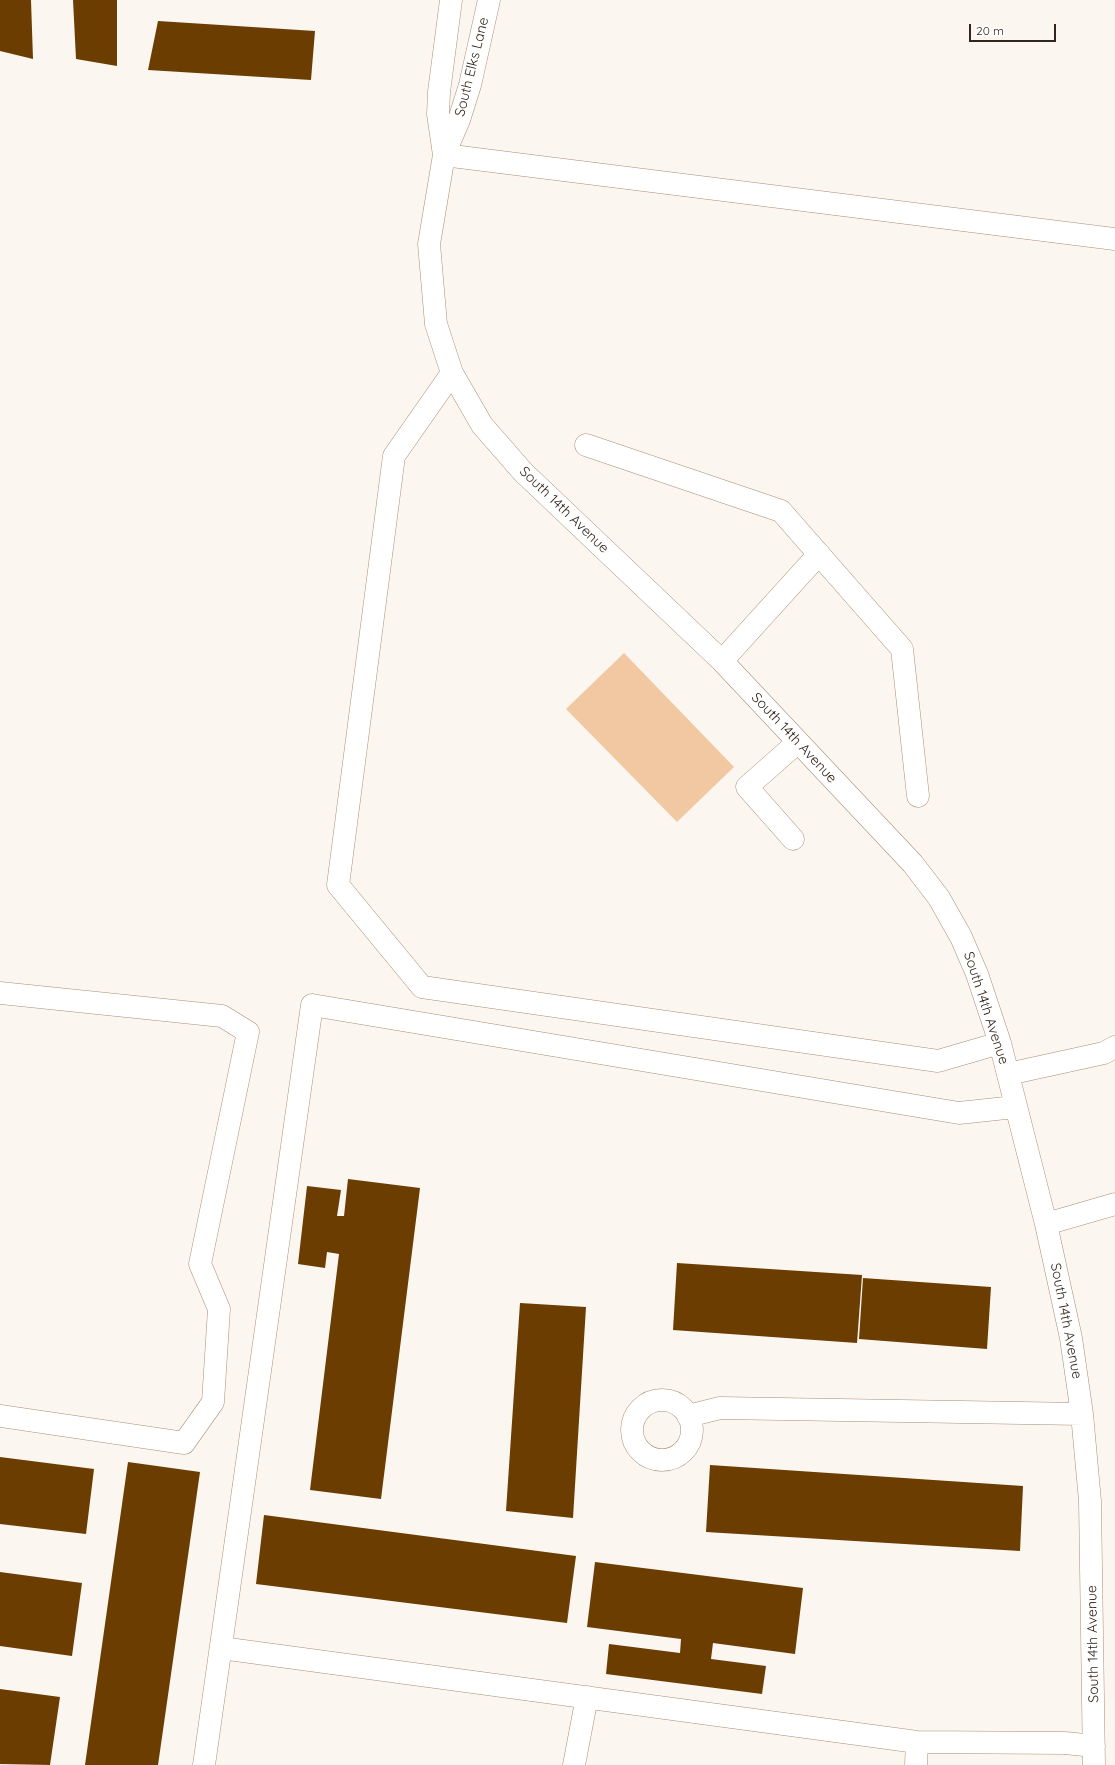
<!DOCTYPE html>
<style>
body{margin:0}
#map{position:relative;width:1115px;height:1765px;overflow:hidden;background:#fcf6f0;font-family:Quicksand,sans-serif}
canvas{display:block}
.scale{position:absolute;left:969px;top:24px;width:87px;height:18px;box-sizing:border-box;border:2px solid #32261c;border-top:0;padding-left:5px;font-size:12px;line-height:14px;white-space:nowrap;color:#32261c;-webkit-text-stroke:3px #fff;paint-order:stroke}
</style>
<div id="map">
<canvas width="1115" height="1765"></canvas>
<div class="scale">20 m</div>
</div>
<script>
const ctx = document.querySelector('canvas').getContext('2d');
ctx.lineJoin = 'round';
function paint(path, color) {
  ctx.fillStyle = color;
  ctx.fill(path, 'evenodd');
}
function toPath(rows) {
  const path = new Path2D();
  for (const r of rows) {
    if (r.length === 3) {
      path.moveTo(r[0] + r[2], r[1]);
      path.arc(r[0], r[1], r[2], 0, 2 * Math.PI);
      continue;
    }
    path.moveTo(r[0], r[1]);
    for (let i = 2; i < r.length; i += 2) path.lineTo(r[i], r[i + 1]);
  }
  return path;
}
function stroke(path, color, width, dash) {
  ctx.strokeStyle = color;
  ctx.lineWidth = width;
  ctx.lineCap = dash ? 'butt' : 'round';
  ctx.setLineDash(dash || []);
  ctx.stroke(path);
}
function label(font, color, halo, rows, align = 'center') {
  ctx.font = font + ' Quicksand,sans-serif';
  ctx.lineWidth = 4;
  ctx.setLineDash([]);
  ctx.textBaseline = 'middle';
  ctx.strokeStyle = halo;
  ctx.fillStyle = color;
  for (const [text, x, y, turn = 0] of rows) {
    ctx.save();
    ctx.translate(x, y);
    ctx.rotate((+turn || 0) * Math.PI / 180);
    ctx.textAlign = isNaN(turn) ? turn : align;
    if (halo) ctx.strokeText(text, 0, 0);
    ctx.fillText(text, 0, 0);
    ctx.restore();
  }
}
const green = toPath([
 [624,653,734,767,677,822,566,709]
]);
const building = toPath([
 [0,0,31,0,33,59,0,51],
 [73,0,117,0,117,66,76,59],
 [158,21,315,31,311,80,148,70],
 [348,1179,420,1188,381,1499,310,1490,339,1254,327,1252,325,1268,298,1264,307,1186,341,1190,337,1216,344,1216],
 [677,1263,862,1275,857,1343,673,1330],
 [863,1278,991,1287,987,1349,859,1339],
 [520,1303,586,1307,573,1518,506,1511],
 [0,1457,94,1469,86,1534,0,1524],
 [128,1462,200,1472,158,1765,85,1765],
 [710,1465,1023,1486,1020,1551,706,1532],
 [264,1515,576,1556,567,1623,256,1584],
 [595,1562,803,1588,795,1654,713,1643,711,1659,766,1666,762,1694,606,1674,609,1644,680,1653,681,1639,587,1627],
 [0,1572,82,1583,72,1656,0,1646],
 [0,1689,60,1697,50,1765,0,1764]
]);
const minor = toPath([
 [489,0,470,85,459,120,444,155,429,244,436,324,452,373,482,425,523,472,722,661,913,864,939,898,961,937,977,974,1000,1043,1046,1224,1071,1338,1082,1414,1090,1501,1094,1765],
 [444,155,1115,239],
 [444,155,438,114,439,92,451,0],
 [452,373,394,456,338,885,422,987,938,1061,1000,1043],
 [586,445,781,511,902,649,918,796],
 [722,661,819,554],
 [793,839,747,787,798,742],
 [0,993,222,1016,248,1032,200,1264,219,1309,213,1402,184,1443,0,1416],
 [1008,1074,1104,1053,1115,1047],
 [1046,1224,1115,1204],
 [662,1430,30],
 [688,1416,720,1408,1082,1414],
 [221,1648,917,1742,1065,1743,1094,1746],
 [204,1765,312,1005,959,1113,1015,1107],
 [574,1765,587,1697],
 [916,1765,917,1742]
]);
const streetNames = [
 ["South Elks Lane",472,67,-76],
 ["South 14th Avenue",564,510,44],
 ["South 14th Avenue",794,738,47],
 ["South 14th Avenue",986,1008,72],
 ["South 14th Avenue",1066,1321,79],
 ["South 14th Avenue",1093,1644,-91]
];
paint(green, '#f1c8a2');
paint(building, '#6c3d00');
stroke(minor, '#aa8e74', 23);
stroke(minor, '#fff', 22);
label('14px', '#32261c', '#fff', streetNames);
</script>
